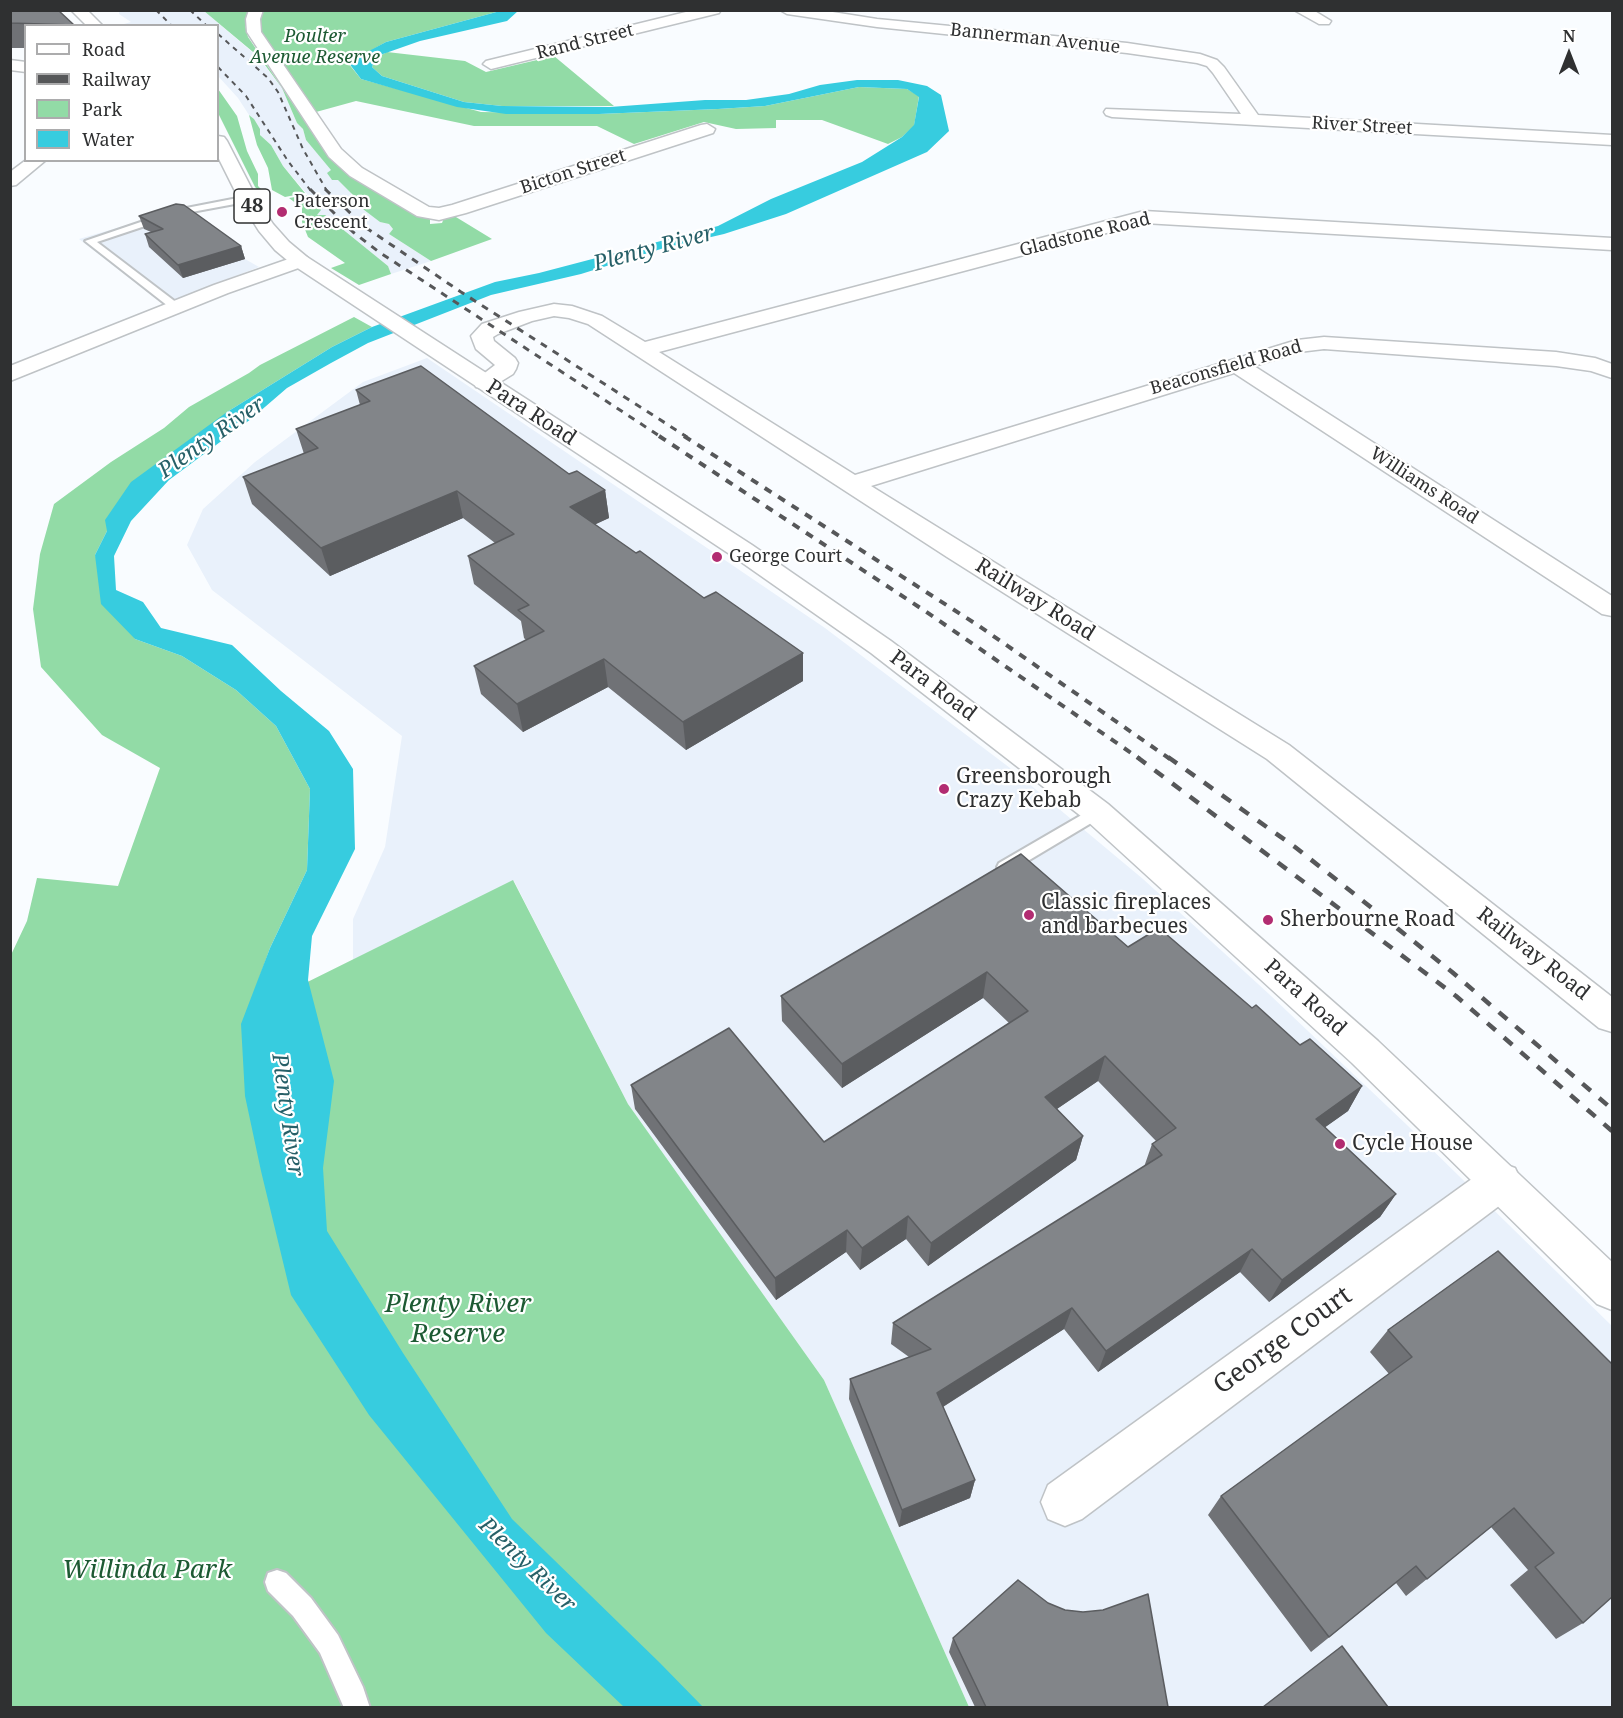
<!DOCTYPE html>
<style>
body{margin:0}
#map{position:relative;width:1623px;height:1718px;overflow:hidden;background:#f9fcff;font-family:"Noto Serif",serif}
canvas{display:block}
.frame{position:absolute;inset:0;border:12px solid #2f3031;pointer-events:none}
.legend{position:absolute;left:24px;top:24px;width:195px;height:138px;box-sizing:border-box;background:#fff;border:2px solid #acacad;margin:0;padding:8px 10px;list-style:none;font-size:18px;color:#2f3031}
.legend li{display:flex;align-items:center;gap:12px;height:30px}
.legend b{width:30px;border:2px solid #acacad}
.north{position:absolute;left:1539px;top:24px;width:60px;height:60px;-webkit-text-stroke:4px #fff;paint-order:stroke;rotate:0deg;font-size:16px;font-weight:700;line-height:24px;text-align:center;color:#2f3031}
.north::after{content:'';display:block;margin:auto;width:21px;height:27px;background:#2f3031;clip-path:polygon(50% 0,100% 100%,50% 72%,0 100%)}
</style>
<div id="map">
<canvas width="1623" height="1718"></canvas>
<div class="frame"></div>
<ul class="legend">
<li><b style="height:8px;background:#fff"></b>Road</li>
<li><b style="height:8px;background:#565759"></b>Railway</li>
<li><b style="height:16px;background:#92dba6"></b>Park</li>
<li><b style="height:16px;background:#37ccdf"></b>Water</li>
</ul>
<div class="north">N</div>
</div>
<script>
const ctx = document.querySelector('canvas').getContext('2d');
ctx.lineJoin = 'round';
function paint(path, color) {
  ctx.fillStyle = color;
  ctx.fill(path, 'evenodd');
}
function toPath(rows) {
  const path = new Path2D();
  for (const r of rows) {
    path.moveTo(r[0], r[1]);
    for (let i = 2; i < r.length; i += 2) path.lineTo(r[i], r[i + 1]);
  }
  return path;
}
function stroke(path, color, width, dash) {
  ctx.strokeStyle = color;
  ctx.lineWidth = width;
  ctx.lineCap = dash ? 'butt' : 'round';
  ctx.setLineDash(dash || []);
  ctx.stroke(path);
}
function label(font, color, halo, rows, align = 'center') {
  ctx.font = font + ' "Noto Serif",serif';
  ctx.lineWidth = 4.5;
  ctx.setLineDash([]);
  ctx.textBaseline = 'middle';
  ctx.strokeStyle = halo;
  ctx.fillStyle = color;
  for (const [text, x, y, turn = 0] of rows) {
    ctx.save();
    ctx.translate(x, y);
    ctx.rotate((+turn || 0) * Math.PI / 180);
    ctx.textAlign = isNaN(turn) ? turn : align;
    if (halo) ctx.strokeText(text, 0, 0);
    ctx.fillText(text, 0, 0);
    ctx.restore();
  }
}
const built = toPath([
 [119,11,204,11,258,57,282,88,297,123,303,129,306,140,351,192,351,196,380,222,389,224,393,229,389,234,431,261,391,274,388,266,343,231,316,214,320,209,283,166,271,145,260,135,254,119,249,115,238,98,218,76,218,26,127,25,124,24,131,22,119,14],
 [175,211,245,259,259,267,163,304,79,239],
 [427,358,825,628,1010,768,1143,879,1269,994,1407,1125,1612,1326,1612,1707,969,1707,824,1380,628,1104,514,881,353,961,353,919,385,847,402,736,212,590,187,545,203,509,255,462,363,382]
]);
const green = toPath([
 [204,11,249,11,245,25,248,37,318,141,344,171,411,213,430,219,430,224,442,223,444,218,451,214,492,239,431,261,389,234,393,229,389,224,380,222,355,203,357,199,338,180,332,180,327,173,331,170,306,140,303,129,297,123,282,88,259,57],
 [262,11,500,11,386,42,348,63,361,79,481,112,599,114,718,109,765,106,859,87,907,89,919,96,914,126,902,137,888,144,822,120,776,120,776,128,736,129,704,122,634,144,597,126,474,126,356,101,316,112,261,31,260,18],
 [387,52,465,61,486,72,554,56,614,106,502,106,464,102,382,76,372,67,376,58],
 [218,89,237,116,247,151,258,174,258,186,269,197,262,194,255,187,218,113],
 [249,115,254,119,260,129,260,135,271,145,283,166,305,193,285,197,272,190,268,168,257,145],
 [307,195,321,210,317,215,325,215,388,266,391,274,359,285,331,268,345,263,308,237,302,222,302,208,289,198],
 [354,317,372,327,332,347,227,412,107,531,95,555,135,639,182,656,236,690,276,726,310,789,307,870,270,948,247,1012,513,880,628,1104,824,1380,969,1707,11,1707,10,957,27,921,37,878,118,886,160,768,102,735,41,667,33,609,40,554,54,504,111,462,164,428,189,407,249,373,260,365]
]);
const water = toPath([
 [500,11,518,11,507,21,420,41,383,54,376,58,372,67,382,76,464,102,502,106,610,107,705,100,746,100,789,94,820,85,857,80,898,80,927,86,941,95,949,131,927,152,786,214,724,234,664,248,581,274,491,295,368,343,331,363,287,388,251,419,169,480,131,521,114,556,116,590,143,602,161,628,232,645,281,691,329,731,353,769,355,849,312,936,308,980,334,1081,323,1168,327,1231,403,1353,512,1519,660,1663,703,1707,624,1707,546,1633,369,1415,291,1295,261,1171,245,1096,241,1024,270,948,307,870,310,789,276,726,236,690,182,656,135,639,101,604,95,555,107,531,105,520,131,482,227,412,332,347,372,327,495,282,539,273,718,226,771,199,862,162,902,137,914,125,919,97,907,89,859,87,765,106,718,109,599,114,506,114,457,107,361,79,348,62,386,42]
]);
const lane = toPath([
 [248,196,253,199,251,201,181,214,97,242,181,306,181,310,173,310,85,241,176,210,248,196],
 [1097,806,1103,808,1105,812,1103,816,1011,871,1005,873,999,871,997,867,999,863,1097,806],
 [277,1570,286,1573,311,1598,338,1635,363,1687,370,1708,344,1708,320,1653,293,1616,268,1591,265,1582,268,1573,277,1570]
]);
const street = toPath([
 [249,10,263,10,260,19,261,32,341,149,362,168,429,207,439,208,452,205,701,125,707,124,715,129,713,133,466,213,439,220,417,216,350,176,329,157,247,32,246,19,249,10],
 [694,10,721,10,719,13,491,69,483,64,486,61,694,10],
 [780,10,820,10,877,19,1127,43,1200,54,1217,60,1224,67,1258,115,1612,135,1612,145,1112,117,1106,115,1104,112,1106,109,1241,114,1213,73,1207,66,1197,63,1127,53,877,27,787,14,780,10],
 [1294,10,1313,10,1331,21,1329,24,1319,24,1294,10],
 [26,160,46,160,16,185,10,186,10,172,26,160],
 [1144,211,1612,238,1612,250,1144,223,659,352,855,475,1297,340,1324,337,1556,352,1595,358,1612,364,1612,378,1591,371,1556,366,1324,349,1299,352,1254,366,1612,596,1612,616,1602,614,1234,373,871,486,1289,745,1612,997,1612,1032,1599,1028,1267,759,947,557,588,324,569,318,554,316,532,321,498,334,493,337,494,341,515,358,518,363,516,369,513,374,492,387,484,389,476,387,473,382,495,365,476,349,471,336,482,324,519,312,554,304,572,306,602,316,645,342,1144,211],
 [300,255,307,257,310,261,307,265,228,293,10,381,10,366,214,285,300,255],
 [1501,1163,1515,1168,1521,1181,1515,1194,1082,1519,1065,1526,1048,1519,1041,1502,1048,1485,1487,1168,1501,1163]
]);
const secondary = toPath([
 [10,60,26,62,26,72,10,70,10,60]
]);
const primary = toPath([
 [71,10,87,10,103,26,87,26,71,10],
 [218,136,224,137,227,141,258,201,273,224,289,242,307,257,752,545,891,641,1108,804,1378,1041,1612,1262,1612,1310,1597,1304,1352,1063,1086,820,871,653,734,557,293,265,275,250,259,231,240,201,218,157,218,136]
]);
const railFar3 = toPath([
 [156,10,172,26],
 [190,10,207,26],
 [218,34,268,78,278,92,303,149,327,191],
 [218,67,246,96,288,161,311,191]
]);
const railFar2 = toPath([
 [310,189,353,232,379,252,661,437],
 [325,189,365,227,461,292,687,437]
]);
const railFar1 = toPath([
 [659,436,925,611,1140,759],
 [684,436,979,626,1170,759]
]);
const rail = toPath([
 [1137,757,1456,996,1612,1131],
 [1168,757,1295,847,1338,881,1452,972,1612,1109]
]);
const wall = toPath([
 [10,10,74,25,74,26,26,26,26,48,10,48],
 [139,216,241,246,245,259,183,278,149,247,145,234,151,232,144,229],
 [356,390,569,474,605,490,609,518,595,524,803,681,686,750,608,687,523,732,481,694,474,666,526,640,524,638,521,621,474,584,468,556,495,543,463,518,330,576,252,504,243,477,304,454,296,429,360,405],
 [1128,947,1252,1008,1300,1045,1362,1086,1348,1111,1325,1127,1396,1194,1380,1217,1269,1302,1240,1272,1098,1372,1064,1329,943,1407,975,1480,970,1498,899,1527,849,1399,850,1379,909,1357,891,1344,893,1323,1144,1167,1152,1144,1156,1141,1098,1081,1057,1109,1083,1136,1076,1160,928,1266,906,1239,860,1270,846,1252,776,1300,635,1109,631,1085,824,1142,1009,1023,983,998,842,1088,782,1021,781,996],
 [1498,1251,1583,1623,1556,1639,1510,1585,1528,1570,1491,1527,1406,1596,1396,1583,1311,1652,1208,1515,1221,1496,1389,1374,1370,1352,1388,1330],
 [953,1638,1168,1707,975,1707,949,1652]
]);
const shadedWall = toPath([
 [241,246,245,259,183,278,178,265],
 [605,490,609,518,575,534,570,507],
 [457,491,463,518,330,576,321,548],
 [803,653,803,681,686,750,683,722],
 [604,659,608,687,523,732,517,704],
 [987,972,983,998,842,1088,842,1064],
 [1105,1056,1098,1081,1039,1121,1045,1097],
 [1362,1086,1348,1111,1303,1143,1316,1119],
 [1083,1136,1076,1160,928,1266,931,1243],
 [1396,1194,1380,1217,1269,1302,1282,1280],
 [908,1216,906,1239,860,1270,862,1248],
 [847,1230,846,1252,776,1300,775,1278],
 [1252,1249,1240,1272,1098,1372,1106,1351],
 [1072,1308,1064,1329,933,1413,937,1393],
 [975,1480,970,1498,899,1527,902,1510]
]);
const building = toPath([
 [10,10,58,10,74,25,10,23,10,10],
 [176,204,184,205,241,246,178,265,145,234,163,229,139,216,176,204],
 [421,366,569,474,577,471,605,490,570,507,636,553,640,551,704,598,716,592,803,653,683,722,604,659,517,704,474,666,544,631,518,610,529,605,468,556,514,534,457,491,321,548,243,477,318,448,296,429,370,401,356,390,421,366],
 [1021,854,1128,947,1159,928,1252,1008,1256,1005,1300,1045,1310,1039,1362,1086,1316,1119,1396,1194,1282,1280,1252,1249,1106,1351,1072,1308,937,1393,975,1480,902,1510,850,1379,931,1349,893,1323,1162,1155,1152,1144,1176,1128,1105,1056,1045,1097,1083,1136,931,1243,908,1216,862,1248,847,1230,775,1278,631,1085,729,1028,824,1142,1028,1011,987,972,842,1064,781,996,1021,854],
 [1498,1251,1612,1364,1612,1597,1583,1623,1535,1567,1554,1553,1514,1508,1427,1579,1416,1566,1329,1637,1221,1496,1412,1357,1388,1330,1498,1251],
 [1018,1580,1048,1603,1065,1610,1083,1612,1103,1610,1148,1594,1168,1707,986,1707,953,1638,1018,1580],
 [1342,1646,1388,1707,1263,1707,1342,1646]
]);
const markers = [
 [282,212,6,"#b22c71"],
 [717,557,6,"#b22c71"],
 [944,789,6,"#b22c71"],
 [1029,915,6,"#b22c71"],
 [1268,920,6,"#b22c71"],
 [1340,1144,6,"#b22c71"]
];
const farParknames = [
 ["Poulter",315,37],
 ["Avenue Reserve",315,58]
];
const farStreetnames = [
 ["Bannerman Avenue",1035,39,6],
 ["Rand Street",585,42,-14],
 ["River Street",1362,126,3],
 ["Bicton Street",573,172,-18],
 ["Gladstone Road",1085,235,-14],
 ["Beaconsfield Road",1226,368,-16],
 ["Williams Road",1424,486,33]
];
const farPoinames = [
 ["Paterson",294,202],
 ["Crescent",294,223],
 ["George Court",729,557]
];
const shields = [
 [252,206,36]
];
const shieldNames = [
 ["48",252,206]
];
const streetNames = [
 ["Para Road",531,413,33],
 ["Railway Road",1035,600,32],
 ["Para Road",933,686,37],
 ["Railway Road",1533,954,38],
 ["Para Road",1305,998,42]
];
const poiNames = [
 ["Greensborough",956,777],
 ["Crazy Kebab",956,801],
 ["Classic fireplaces",1041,903],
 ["and barbecues",1041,927],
 ["Sherbourne Road",1280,920],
 ["Cycle House",1352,1144]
];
const waterNames = [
 ["Plenty River",654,249,-15],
 ["Plenty River",212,438,-35],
 ["Plenty River",287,1115,82],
 ["Plenty River",527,1565,44]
];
const nearParknames = [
 ["Plenty River",458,1305],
 ["Reserve",458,1335],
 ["Willinda Park",147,1571]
];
const nearStreetnames = [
 ["George Court",1283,1341,-36]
];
paint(built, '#e9f1fb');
paint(green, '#92dba6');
paint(water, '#37ccdf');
stroke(lane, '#bfc3c6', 4);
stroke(street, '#bfc3c6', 3);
stroke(secondary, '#bfc3c6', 3);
stroke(primary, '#bfc3c6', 3);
paint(lane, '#fff');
paint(street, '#fff');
paint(secondary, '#fff');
paint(primary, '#fff');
stroke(railFar3, '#565759', 2, [5, 5]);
stroke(railFar2, '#565759', 3, [7, 7]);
stroke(railFar1, '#565759', 4, [8, 8]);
stroke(rail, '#565759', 4.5, [11, 11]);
paint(wall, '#707276');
paint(shadedWall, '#5b5d60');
paint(building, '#828589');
stroke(building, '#5b5d60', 1.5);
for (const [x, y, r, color] of markers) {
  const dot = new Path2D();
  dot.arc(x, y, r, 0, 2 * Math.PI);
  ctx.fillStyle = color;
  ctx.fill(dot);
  stroke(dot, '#fff', 2);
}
label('italic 18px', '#1d5a33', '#fff', farParknames);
label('18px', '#2f3031', '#fff', farStreetnames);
label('18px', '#2f3031', '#fff', farPoinames, 'left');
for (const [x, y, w] of shields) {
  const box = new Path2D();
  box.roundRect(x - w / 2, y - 17, w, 34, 4.5);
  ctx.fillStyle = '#fff';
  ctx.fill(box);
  stroke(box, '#2f3031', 1.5);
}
label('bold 20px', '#2f3031', null, shieldNames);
label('21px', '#2f3031', '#fff', streetNames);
label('21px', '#2f3031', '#fff', poiNames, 'left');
label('italic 22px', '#276068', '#fff', waterNames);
label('italic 26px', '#1d5a33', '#fff', nearParknames);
label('26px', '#2f3031', '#fff', nearStreetnames);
</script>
